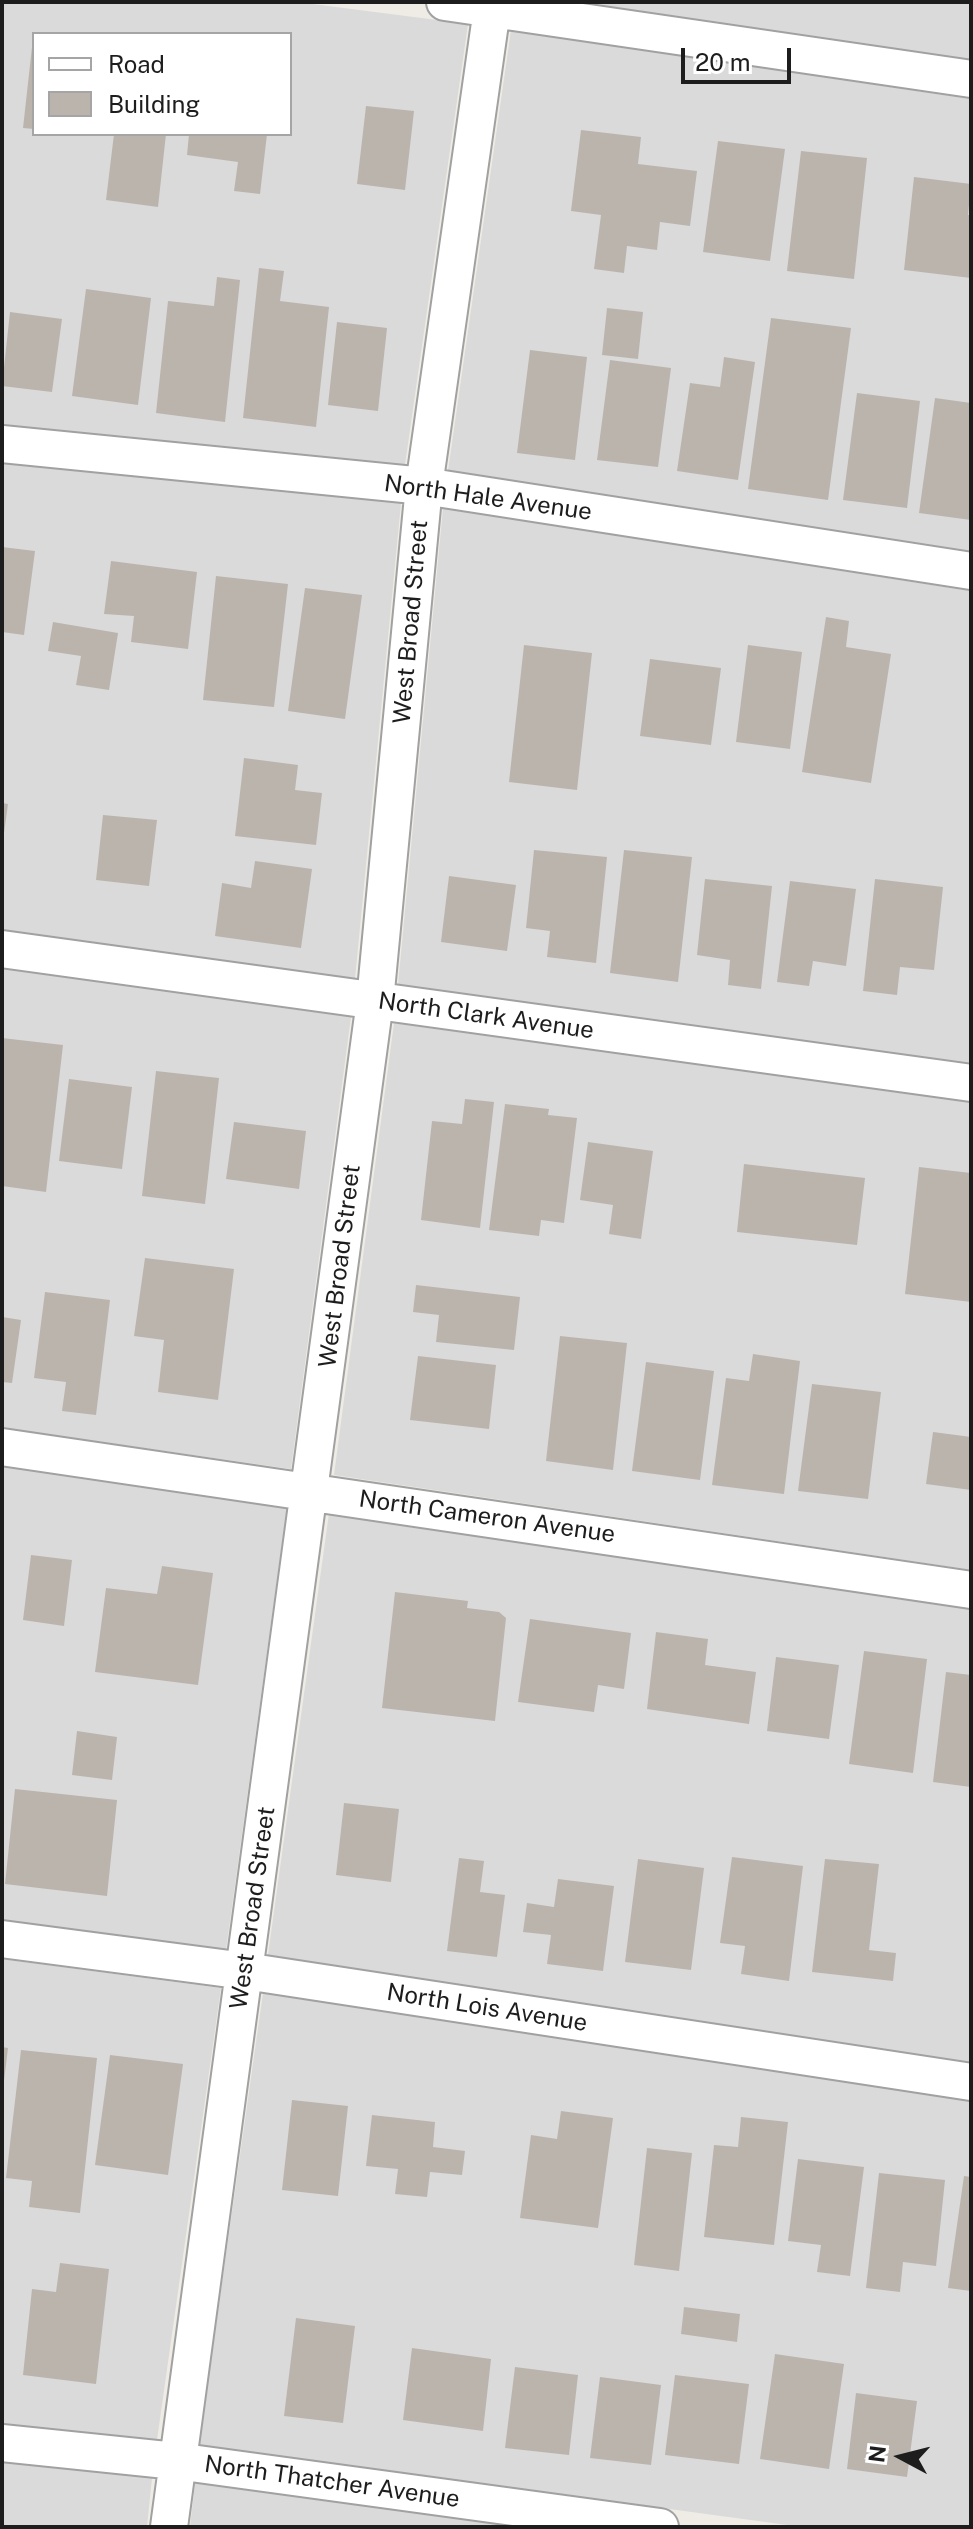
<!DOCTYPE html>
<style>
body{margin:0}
#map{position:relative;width:973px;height:2529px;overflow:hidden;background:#eeece4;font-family:"Public Sans",sans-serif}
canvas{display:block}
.frame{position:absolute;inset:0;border:4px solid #1d1d1d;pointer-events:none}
.legend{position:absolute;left:32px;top:32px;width:260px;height:104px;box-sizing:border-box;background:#fff;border:2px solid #a5a5a5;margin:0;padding:10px 14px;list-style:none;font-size:24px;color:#1d1d1d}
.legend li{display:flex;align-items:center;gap:16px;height:40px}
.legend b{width:40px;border:2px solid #a5a5a5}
.north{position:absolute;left:861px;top:2417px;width:80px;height:80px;-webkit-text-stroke:6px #fff;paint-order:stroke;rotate:277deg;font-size:22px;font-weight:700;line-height:32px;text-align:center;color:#1d1d1d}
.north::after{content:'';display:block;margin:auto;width:28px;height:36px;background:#1d1d1d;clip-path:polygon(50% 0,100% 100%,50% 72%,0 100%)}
.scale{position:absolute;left:681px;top:48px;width:110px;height:36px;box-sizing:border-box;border:4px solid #1d1d1d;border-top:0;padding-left:10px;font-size:24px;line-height:28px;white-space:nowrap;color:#1d1d1d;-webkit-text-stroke:6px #fff;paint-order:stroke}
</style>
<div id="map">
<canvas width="973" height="2529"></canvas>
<div class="frame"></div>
<ul class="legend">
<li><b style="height:10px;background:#fff"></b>Road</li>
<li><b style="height:22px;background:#bab4ad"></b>Building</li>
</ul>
<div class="north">N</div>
<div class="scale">20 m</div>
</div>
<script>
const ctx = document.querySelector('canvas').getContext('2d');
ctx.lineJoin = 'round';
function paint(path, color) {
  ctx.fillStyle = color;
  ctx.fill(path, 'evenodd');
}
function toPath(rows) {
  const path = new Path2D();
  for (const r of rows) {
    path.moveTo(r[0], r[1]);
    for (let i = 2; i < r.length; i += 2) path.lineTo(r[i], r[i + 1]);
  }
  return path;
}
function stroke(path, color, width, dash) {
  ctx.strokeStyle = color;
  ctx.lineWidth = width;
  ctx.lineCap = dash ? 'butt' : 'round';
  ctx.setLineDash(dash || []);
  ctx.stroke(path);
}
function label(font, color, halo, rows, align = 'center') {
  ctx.font = font + ' "Public Sans",sans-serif';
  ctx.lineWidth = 6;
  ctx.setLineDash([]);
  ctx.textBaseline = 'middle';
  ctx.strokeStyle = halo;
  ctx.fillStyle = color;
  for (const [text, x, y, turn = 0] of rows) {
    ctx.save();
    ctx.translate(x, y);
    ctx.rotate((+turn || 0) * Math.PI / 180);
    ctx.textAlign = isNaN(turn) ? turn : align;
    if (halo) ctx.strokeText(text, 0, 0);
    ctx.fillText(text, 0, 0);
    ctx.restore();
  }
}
const residential = toPath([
 [2,2,297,2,468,24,405,465,2,425],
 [34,34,290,34,290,134,34,134],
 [580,2,971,2,971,60],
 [511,30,971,99,971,552,448,471],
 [2,463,401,503,355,979,2,930],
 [443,508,971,591,971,1064,398,985],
 [2,968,351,1017,291,1469,2,1428],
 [394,1023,971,1102,971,1570,334,1475],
 [2,1466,287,1507,226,1950,2,1920],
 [329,1513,971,1609,971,2063,268,1955],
 [2,1959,221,1988,157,2440,2,2424],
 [263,1993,971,2101,971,2527,802,2527,199,2445],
 [2,2462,152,2478,147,2527,2,2527],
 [195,2483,519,2527,190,2527]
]);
const building = toPath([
 [32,47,34,47,34,129,23,128],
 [366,106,414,111,405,190,357,184],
 [581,130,641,137,638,164,697,171,690,226,660,222,657,250,627,246,624,273,594,269,601,215,571,211],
 [114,134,166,134,158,207,106,200],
 [189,134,267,134,260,194,234,191,238,162,187,155],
 [718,141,785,149,770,261,703,252],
 [801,151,867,158,854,279,787,271],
 [914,177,971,184,968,215,971,215,971,278,904,270],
 [259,268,284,271,280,301,329,307,316,427,243,418],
 [217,277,240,280,225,422,156,413,168,301,214,306],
 [86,289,151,298,138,405,72,396],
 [607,308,643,312,638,359,602,355],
 [10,312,62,319,52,392,2,386],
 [771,318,851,328,828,500,748,489],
 [337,322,387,328,378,411,328,405],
 [530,350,587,357,575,460,517,453],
 [724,357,755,362,738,480,677,471,690,383,720,387],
 [610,360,671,368,658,467,597,460],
 [857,393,920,401,907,508,843,500],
 [935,398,971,403,971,520,919,513],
 [2,547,35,551,24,635,2,632],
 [111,561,197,572,188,649,131,642,134,616,104,614],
 [216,576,288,584,274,707,203,700],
 [305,588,362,595,345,719,288,711],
 [826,617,849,621,846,647,891,654,871,783,802,772],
 [53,622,118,633,109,690,76,685,81,656,48,651],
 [524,645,592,653,577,790,509,782],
 [748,645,802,652,790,749,736,742],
 [650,659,721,668,711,745,640,736],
 [244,758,298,765,295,790,322,793,316,845,235,836],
 [2,803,8,804,4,833,2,833],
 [103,815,157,820,149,886,96,880],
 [534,850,607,857,596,963,547,957,550,931,526,928],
 [624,850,692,857,678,982,610,973],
 [255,861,312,869,301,948,215,936,222,883,251,888],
 [449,876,516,885,507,951,441,942],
 [705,879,772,886,761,989,728,985,730,960,697,955],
 [875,879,943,887,934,970,900,967,897,995,863,991],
 [790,881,856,889,846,966,813,961,809,986,777,982],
 [2,1038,63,1045,46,1192,2,1186],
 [156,1071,219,1078,205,1204,142,1196],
 [69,1079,132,1087,122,1169,59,1161],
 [465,1099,494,1102,480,1228,421,1220,432,1121,462,1124],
 [505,1104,549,1109,548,1115,577,1118,564,1223,541,1220,539,1236,489,1230],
 [234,1122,306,1131,299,1189,226,1179],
 [588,1142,653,1151,641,1239,609,1234,613,1205,580,1200],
 [744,1164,865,1178,857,1245,737,1232],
 [919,1167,971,1173,971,1302,905,1294],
 [145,1258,234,1269,218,1400,158,1392,164,1340,134,1336],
 [416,1285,520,1297,514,1350,436,1342,439,1315,413,1312],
 [45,1292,110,1300,96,1415,62,1411,66,1382,34,1378],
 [2,1317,21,1320,12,1383,2,1382],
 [560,1336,627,1343,613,1470,546,1461],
 [753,1354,800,1361,784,1494,712,1485,726,1378,749,1381],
 [418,1356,496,1365,489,1429,410,1420],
 [646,1362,714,1371,700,1480,632,1471],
 [812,1384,881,1392,868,1499,798,1491],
 [933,1432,971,1437,971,1490,926,1484],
 [31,1555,72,1560,64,1626,23,1620],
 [162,1566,213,1573,198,1685,95,1672,106,1588,157,1594],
 [395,1592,468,1601,467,1608,499,1612,506,1618,495,1721,382,1708],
 [530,1619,631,1633,624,1689,598,1685,594,1712,518,1702],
 [656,1632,708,1639,705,1665,756,1672,749,1724,647,1709],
 [864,1651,927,1659,913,1773,849,1764],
 [776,1657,839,1665,829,1739,767,1731],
 [946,1672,971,1675,971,1787,933,1782],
 [77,1731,117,1737,112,1780,72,1775],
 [15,1789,117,1800,107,1896,5,1884],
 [344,1803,399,1809,391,1882,336,1875],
 [732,1857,803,1866,789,1981,741,1974,745,1946,720,1943],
 [459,1858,484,1861,480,1892,505,1895,497,1957,447,1951],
 [638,1859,704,1868,691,1970,625,1962],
 [825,1859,879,1864,869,1950,896,1953,893,1981,812,1972],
 [558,1879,614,1886,603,1971,547,1964,551,1935,523,1932,527,1903,554,1907],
 [2,2047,8,2048,4,2081,2,2081],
 [21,2050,97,2058,80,2213,29,2207,32,2181,6,2178],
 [110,2055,183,2064,168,2175,95,2165],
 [292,2100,348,2106,338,2196,282,2190],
 [561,2111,613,2118,598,2228,520,2218,531,2135,557,2139],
 [372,2115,435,2122,433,2147,465,2151,462,2175,430,2172,427,2197,395,2194,398,2169,366,2166],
 [741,2117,788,2122,774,2245,704,2237,714,2145,738,2147],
 [647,2148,692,2153,679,2271,634,2265],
 [798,2159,864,2167,850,2276,817,2272,821,2245,788,2241],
 [879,2173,945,2180,936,2266,903,2262,900,2292,866,2288],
 [964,2176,971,2177,971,2291,948,2288],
 [60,2263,109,2269,96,2384,23,2375,32,2289,56,2292],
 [684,2307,740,2314,737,2342,681,2334],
 [296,2318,355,2326,343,2423,284,2416],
 [412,2348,491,2359,483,2431,403,2420],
 [775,2354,844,2364,829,2469,760,2459],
 [515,2367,578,2375,569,2455,505,2448],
 [675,2375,749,2384,739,2464,665,2455],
 [600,2377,661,2385,651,2465,590,2458],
 [856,2393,917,2401,907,2477,847,2469]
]);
const minor = toPath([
 [445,2,971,79],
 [2,444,424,486,971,571],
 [2,949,971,1083],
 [2,1447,971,1590],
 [2,1939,245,1971,971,2082],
 [2,2443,176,2461,660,2527],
 [169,2527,375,1001,424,486,493,2]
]);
const streetNames = [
 ["North Hale Avenue",488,498,8],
 ["West Broad Street",411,622,-85],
 ["North Clark Avenue",486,1016,8],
 ["West Broad Street",340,1266,-83],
 ["North Cameron Avenue",487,1517,8],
 ["West Broad Street",253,1908,-82],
 ["North Lois Avenue",487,2008,9],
 ["North Thatcher Avenue",332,2482,8]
];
paint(residential, '#dbdada');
paint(building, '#bab4ad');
stroke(minor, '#a1a1a1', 40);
stroke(minor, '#fff', 36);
label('24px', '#1d1d1d', '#fff', streetNames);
</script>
